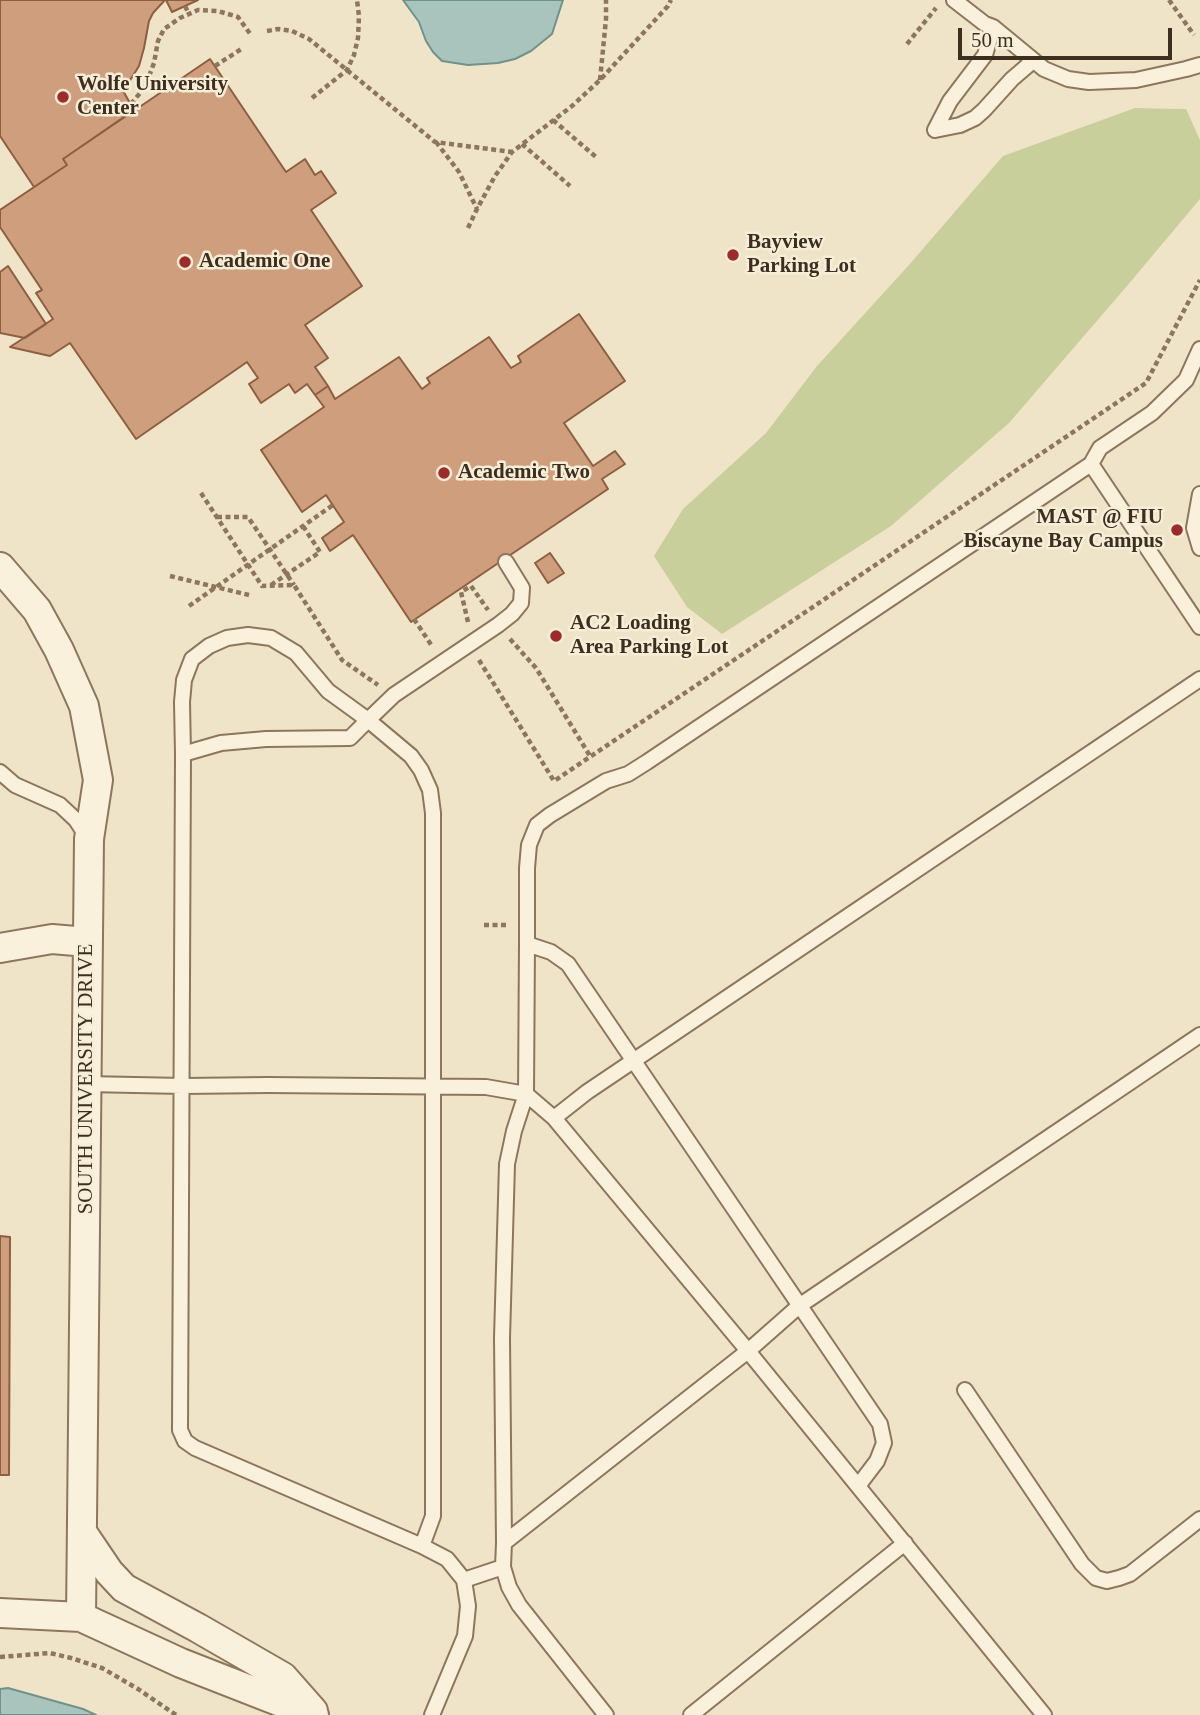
<!DOCTYPE html>
<style>
body{margin:0}
#map{position:relative;width:1200px;height:1715px;overflow:hidden;background:#f0e4c8;font-family:"Times New Roman",serif}
canvas{display:block}
.scale{position:absolute;left:958px;top:28px;width:214px;height:32px;box-sizing:border-box;border:4px solid #3d2e20;border-top:0;padding-left:9px;font-size:21px;line-height:24px;white-space:nowrap;color:#3d2e20;-webkit-text-stroke:5px #f7eed8;paint-order:stroke}
</style>
<div id="map">
<canvas width="1200" height="1715"></canvas>
<div class="scale">50 m</div>
</div>
<script>
const ctx = document.querySelector('canvas').getContext('2d');
ctx.lineJoin = 'round';
function paint(path, color) {
  ctx.fillStyle = color;
  ctx.fill(path, 'evenodd');
}
function toPath(rows) {
  const path = new Path2D();
  for (const r of rows) {
    path.moveTo(r[0], r[1]);
    for (let i = 2; i < r.length; i += 2) path.lineTo(r[i], r[i + 1]);
  }
  return path;
}
function stroke(path, color, width, dash) {
  ctx.strokeStyle = color;
  ctx.lineWidth = width;
  ctx.lineCap = dash ? 'butt' : 'round';
  ctx.setLineDash(dash || []);
  ctx.stroke(path);
}
function label(font, color, halo, rows, align = 'center') {
  ctx.font = font + ' "Times New Roman",serif';
  ctx.lineWidth = 5;
  ctx.setLineDash([]);
  ctx.textBaseline = 'middle';
  ctx.strokeStyle = halo;
  ctx.fillStyle = color;
  for (const [text, x, y, turn = 0] of rows) {
    ctx.save();
    ctx.translate(x, y);
    ctx.rotate((+turn || 0) * Math.PI / 180);
    ctx.textAlign = isNaN(turn) ? turn : align;
    if (halo) ctx.strokeText(text, 0, 0);
    ctx.fillText(text, 0, 0);
    ctx.restore();
  }
}
const green = toPath([
 [1135,108,1186,109,1200,140,1200,199,1127,286,1009,423,891,526,722,634,687,607,654,556,683,509,766,433,817,366,908,266,1003,156]
]);
const water = toPath([
 [403,0,563,0,552,34,531,51,515,59,498,63,468,65,442,61,433,52,426,41,419,22,403,0],
 [8,1688,83,1709,96,1715,0,1715,0,1689,8,1688]
]);
const building = toPath([
 [0,0,165,0,153,13,149,21,144,48,139,66,129,82,122,89,134,110,63,159,67,165,34,187,0,136,0,0],
 [166,0,198,0,172,12,166,0],
 [210,59,286,172,305,159,315,175,321,171,336,193,311,210,362,286,305,325,328,358,315,367,328,386,315,395,307,384,295,393,289,384,261,403,249,384,258,378,247,362,136,439,70,343,50,356,10,347,53,319,36,293,42,290,0,227,0,210,67,165,63,159,210,59],
 [8,266,46,324,25,338,0,333,0,272,8,266],
 [579,314,625,381,564,423,593,466,615,451,625,464,602,479,608,489,411,622,353,535,330,551,322,538,344,522,326,495,302,512,261,450,324,407,315,395,328,386,335,399,399,357,422,389,430,383,427,378,489,337,511,368,521,362,518,356,579,314],
 [550,553,564,573,548,583,535,563,550,553],
 [0,1236,10,1237,9,1475,0,1475,0,1236]
]);
const path = toPath([
 [1169,0,1194,35],
 [185,6,189,14],
 [267,31,278,29,292,31,309,39,435,142,512,152],
 [907,44,936,8],
 [215,66,243,48],
 [600,80,606,19,606,0],
 [312,98,347,70,354,55,358,38,359,16,357,0],
 [131,104,145,87,154,63,158,41,164,29,180,18,198,10,218,11,238,17,251,35],
 [553,120,596,157],
 [436,142,459,172,477,209],
 [522,144,570,186],
 [468,228,477,209,495,176,512,152,572,106,600,80,668,6,671,0],
 [201,493,262,586,294,585,342,660,378,685],
 [217,517,248,517,294,585],
 [170,576,249,595],
 [271,585,320,552,303,526],
 [189,606,333,505],
 [414,619,432,646],
 [468,622,461,592,471,586,488,610],
 [510,639,536,668,590,756],
 [479,660,554,781,1146,383,1200,280],
 [484,925,508,925],
 [0,1657,50,1653,71,1658,102,1668,138,1689,176,1715]
]);
const service = toPath([
 [954,0,985,24,993,27,1044,69,1068,79,1089,82,1136,80,1186,69,1200,65],
 [935,130,960,125,975,118,984,110,1012,79,1033,61],
 [935,130,950,101,985,55,993,27],
 [1091,464,1100,448,1152,413,1186,380,1200,349],
 [1200,494,1194,528,1200,548],
 [183,754,182,702,184,680,192,659,209,646,227,638,248,635,271,638,296,653,328,691,368,720,394,695,498,625,512,614,521,603,522,588,506,562],
 [0,772,15,785,60,805,76,820,88,838],
 [527,944,526,1094,554,1118,748,1351,1044,1715],
 [87,1084,183,1086,268,1085,486,1087,526,1094,514,1131,507,1164,502,1338,504,1543,503,1567,509,1587,519,1605,606,1715],
 [554,1118,587,1092,1200,679],
 [965,1390,1082,1564,1096,1578,1107,1581,1119,1578,1130,1574,1200,1519],
 [858,1486,877,1461,884,1443,880,1424,568,964,551,952,527,944,527,868,529,845,537,825,550,815,606,781,628,774,647,762,1091,464,1200,627],
 [504,1543,748,1351,799,1306,1200,1035],
 [422,1546,433,1516,433,813,430,790,421,770,411,756,368,720,350,738,266,739,221,743,183,754,180,1430,185,1441,195,1448,422,1546,447,1559,464,1580,468,1606,465,1636,432,1715],
 [464,1580,503,1567],
 [691,1715,905,1543]
]);
const minor = toPath([
 [0,567,37,610,59,650,84,706,98,780,89,839,81,1617],
 [0,948,52,939,87,942],
 [82,1532,109,1572,124,1588,198,1628,283,1677,313,1711],
 [0,1613,81,1617,181,1663,314,1715]
]);
const markers = [
 [63,97,7,"#9e2a2b"],
 [733,255,7,"#9e2a2b"],
 [185,262,7,"#9e2a2b"],
 [444,473,7,"#9e2a2b"],
 [1177,530,7,"#9e2a2b"],
 [556,636,7,"#9e2a2b"]
];
const poiNames = [
 ["Wolfe University",77,85],
 ["Center",77,109],
 ["Bayview",747,243],
 ["Parking Lot",747,267],
 ["Academic One",199,262],
 ["Academic Two",458,473],
 ["MAST @ FIU",1163,518,"right"],
 ["Biscayne Bay Campus",1163,542,"right"],
 ["AC2 Loading",570,624],
 ["Area Parking Lot",570,648]
];
const streetNames = [
 ["SOUTH UNIVERSITY DRIVE",86,1079,-90]
];
paint(green, '#c9cf9b');
paint(water, '#a9c4bc');
stroke(water, '#6f938a', 2);
paint(building, '#cf9f7d');
stroke(building, '#8d5f41', 2);
stroke(service, '#8d765c', 18);
stroke(minor, '#8d765c', 32);
stroke(path, '#8d765c', 4.5, [5, 3.5]);
stroke(service, '#faf1dc', 14);
stroke(minor, '#faf1dc', 28);
for (const [x, y, r, color] of markers) {
  const dot = new Path2D();
  dot.arc(x, y, r, 0, 2 * Math.PI);
  ctx.fillStyle = color;
  ctx.fill(dot);
  stroke(dot, '#f7eed8', 2.5);
}
label('bold 21px', '#3d2e20', '#f7eed8', poiNames, 'left');
label('21px', '#3d2e20', '#f7eed8', streetNames);
</script>
